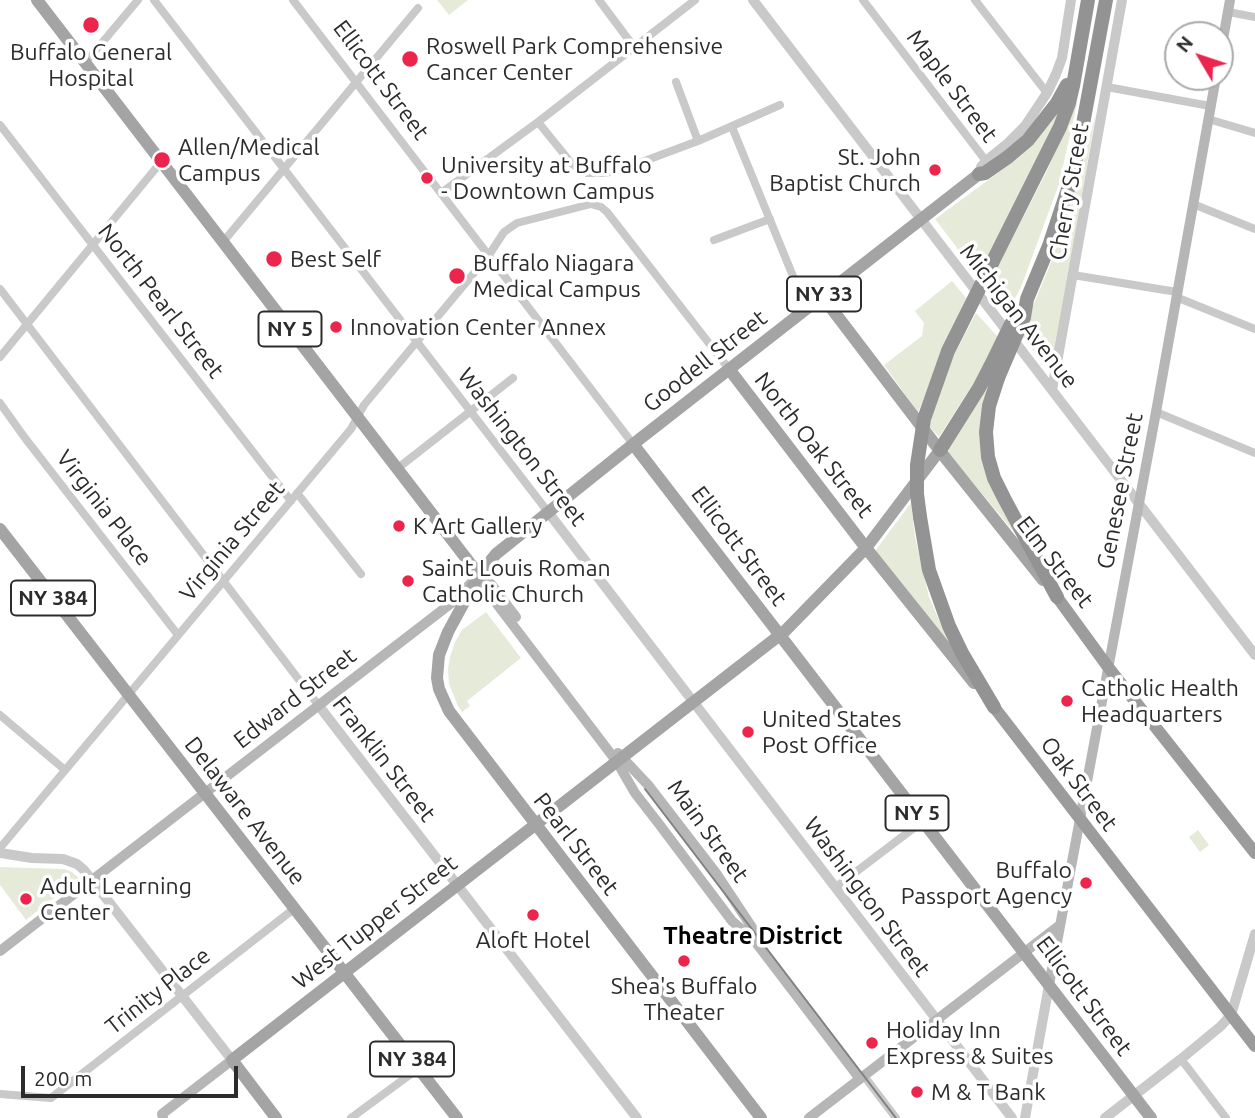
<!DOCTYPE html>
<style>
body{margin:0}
#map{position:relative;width:1255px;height:1118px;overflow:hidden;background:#fff;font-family:Ubuntu,sans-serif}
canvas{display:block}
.north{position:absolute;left:1164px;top:21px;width:70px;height:70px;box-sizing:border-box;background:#fff;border:2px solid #ababab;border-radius:50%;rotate:309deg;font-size:19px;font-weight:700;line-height:28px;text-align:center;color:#2c2c2c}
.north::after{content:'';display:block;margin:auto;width:24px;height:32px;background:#ec254c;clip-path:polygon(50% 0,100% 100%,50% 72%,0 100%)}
.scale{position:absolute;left:21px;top:1066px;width:217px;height:32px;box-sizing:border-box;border:4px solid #2c2c2c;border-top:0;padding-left:9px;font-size:21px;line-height:24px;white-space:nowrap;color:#2c2c2c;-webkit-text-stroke:5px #fff;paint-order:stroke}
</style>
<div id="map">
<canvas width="1255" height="1118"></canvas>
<div class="north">N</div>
<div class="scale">200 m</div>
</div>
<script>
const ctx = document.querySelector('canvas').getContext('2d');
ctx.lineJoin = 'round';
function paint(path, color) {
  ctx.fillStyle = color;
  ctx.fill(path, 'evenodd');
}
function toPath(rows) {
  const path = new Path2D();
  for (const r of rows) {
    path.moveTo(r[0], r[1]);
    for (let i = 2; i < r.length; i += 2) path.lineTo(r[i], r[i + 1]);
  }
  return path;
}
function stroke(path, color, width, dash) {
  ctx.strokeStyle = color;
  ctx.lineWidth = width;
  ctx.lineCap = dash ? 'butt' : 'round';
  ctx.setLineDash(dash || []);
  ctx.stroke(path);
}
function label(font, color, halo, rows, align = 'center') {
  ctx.font = font + ' Ubuntu,sans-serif';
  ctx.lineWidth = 7;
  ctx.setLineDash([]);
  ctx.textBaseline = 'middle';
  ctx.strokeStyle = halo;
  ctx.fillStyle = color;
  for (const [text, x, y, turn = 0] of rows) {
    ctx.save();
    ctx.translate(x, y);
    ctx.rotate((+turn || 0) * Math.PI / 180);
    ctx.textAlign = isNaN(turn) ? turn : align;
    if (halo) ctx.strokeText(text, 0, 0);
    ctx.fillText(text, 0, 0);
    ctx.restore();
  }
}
const green = toPath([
 [437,0,468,0,449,15],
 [1078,99,1059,184,1021,287,1006,315,986,289,1045,175],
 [1059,109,1054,126,979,277,935,219,1017,159,1032,144],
 [1096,113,1055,350,1049,371,1021,335,1052,260,1071,205],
 [952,281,967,299,918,412,884,365,922,336,924,323,915,311],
 [976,313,998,337,978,376,939,437,929,426,936,400,951,361],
 [987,383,987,388,981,426,1019,538,949,454,948,449],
 [911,503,915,537,929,597,942,627,958,656,875,551],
 [486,612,521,658,467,701,470,706,462,712,458,706,449,684,448,669,450,657,455,642,462,630],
 [1198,830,1209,845,1200,852,1189,837],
 [0,867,64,869,72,872,79,878,26,920,0,885]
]);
const minor = toPath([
 [154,0,548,512],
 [293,0,633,444],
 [599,0,634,47],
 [863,0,986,161],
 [975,0,1047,93],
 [1228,12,1255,17],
 [85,63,138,0],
 [676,82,698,141],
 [1107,87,1210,106],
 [1208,119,1255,133],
 [538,122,572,164,587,173,606,173,631,166,698,141,780,105],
 [0,125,291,501],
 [732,127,806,308],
 [441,193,538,122,695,0],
 [1193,204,1255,229],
 [714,240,770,219],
 [223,242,418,8],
 [1073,275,1177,292],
 [0,289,319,706],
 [1176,297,1255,329],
 [0,357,161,162],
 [0,403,25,438,178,635],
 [1156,412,1255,453],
 [398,468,513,378],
 [297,493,361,574],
 [0,715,65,770],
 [0,848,351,429,364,405,489,255,504,232,517,223,591,204,601,207,607,212,729,369],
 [836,887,923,821],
 [1181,1059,1226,1118],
 [864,1076,896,1118],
 [0,1094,51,1098,295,908],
 [351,1118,419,1068]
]);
const tertiary = toPath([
 [753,0,1255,655],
 [979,174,981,167,986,161,1008,143,1025,126,1047,93,1056,74,1062,58,1071,0],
 [1052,390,1122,0],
 [548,512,1012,1118],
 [319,706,637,1118],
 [0,853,32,858,63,859,77,864,84,870,232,1060],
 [1025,1118,1049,985],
 [1105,1118,1181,1059,1221,1026,1231,1015,1255,934]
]);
const secondary = toPath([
 [1220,56,1230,0],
 [479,575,484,587,617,762,635,793,659,824,732,921,754,940,860,1079],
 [481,577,491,584,516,617],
 [618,753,649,786,716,873,761,941],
 [0,951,454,601,472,582],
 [1049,985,1156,412,1216,77],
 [163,1118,162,1114,232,1060],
 [809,1118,1060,925]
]);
const primary = toPath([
 [37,0,479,575],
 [822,296,947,460,1043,580],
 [729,369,866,548,974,683],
 [633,444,1151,1118],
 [0,529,457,1118],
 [276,1118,232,1060,785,631,866,548,940,450],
 [761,1118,449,711,439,689,437,678,439,655,448,632,479,575,496,554,641,438,979,174]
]);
const trunk = toPath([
 [1057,597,1108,667,1255,853],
 [994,707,1255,1046]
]);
const motorway = toPath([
 [979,174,985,173,1008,157,1028,140,1057,103,1067,85],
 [992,263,1060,127,1069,103,1073,86,1088,0],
 [1024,317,1027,299,1049,246,1070,183,1078,151,1106,0],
 [998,378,989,406,986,432,988,457,994,478,1004,498,1057,597],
 [940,450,979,388,990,367],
 [920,517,929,570,949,626,962,653,994,707]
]);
const tram = toPath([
 [645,789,896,1118]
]);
const motorwayBridge = toPath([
 [990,367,1011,324],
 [998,378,1024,317],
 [920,517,917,494,917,465,924,419,948,351,992,263]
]);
const markers = [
 [91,25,9,"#ec254c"],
 [410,59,9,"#ec254c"],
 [162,160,9,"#ec254c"],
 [935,170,7,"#ec254c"],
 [427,178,7,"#ec254c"],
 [274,259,9,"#ec254c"],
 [457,276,9,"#ec254c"],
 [336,327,7,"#ec254c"],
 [399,526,7,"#ec254c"],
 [408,581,7,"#ec254c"],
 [1067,701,7,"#ec254c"],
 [748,732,7,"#ec254c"],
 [1086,883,7,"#ec254c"],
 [26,899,7,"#ec254c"],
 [533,915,7,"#ec254c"],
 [684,961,7,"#ec254c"],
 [872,1043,7,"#ec254c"],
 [917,1092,7,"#ec254c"]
];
const shields = [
 [824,294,74],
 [290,329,63],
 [53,598,84],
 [917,813,63],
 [412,1059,84]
];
const shieldNames = [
 ["NY 33",824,294],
 ["NY 5",290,329],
 ["NY 384",53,598],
 ["NY 5",917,813],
 ["NY 384",412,1059]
];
const poiNames = [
 ["Roswell Park Comprehensive",426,46],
 ["Cancer Center",426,72],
 ["Buffalo General",91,52,"center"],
 ["Hospital",91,78,"center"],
 ["Allen/Medical",178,147],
 ["Campus",178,173],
 ["St. John",921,157,"right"],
 ["Baptist Church",921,183,"right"],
 ["University at Buffalo",441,165],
 ["- Downtown Campus",441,191],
 ["Best Self",290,259],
 ["Buffalo Niagara",473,263],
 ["Medical Campus",473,289],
 ["Innovation Center Annex",350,327],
 ["K Art Gallery",413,526],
 ["Saint Louis Roman",422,568],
 ["Catholic Church",422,594],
 ["Catholic Health",1081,688],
 ["Headquarters",1081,714],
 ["United States",762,719],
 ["Post Office",762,745],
 ["Buffalo",1072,870,"right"],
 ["Passport Agency",1072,896,"right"],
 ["Adult Learning",40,886],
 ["Center",40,912],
 ["Aloft Hotel",533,940,"center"],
 ["Shea's Buffalo",684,986,"center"],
 ["Theater",684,1012,"center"],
 ["Holiday Inn",886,1030],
 ["Express & Suites",886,1056],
 ["M & T Bank",931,1092]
];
const streetNames = [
 ["Ellicott Street",381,80,53],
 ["Maple Street",952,86,53],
 ["Cherry Street",1069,192,-80],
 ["North Pearl Street",161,301,52],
 ["Michigan Avenue",1019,316,52],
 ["Goodell Street",705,361,-38],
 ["North Oak Street",814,445,52],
 ["Washington Street",522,447,52],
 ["Genesee Street",1120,491,-79],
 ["Virginia Place",104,508,52],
 ["Virginia Street",232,541,-50],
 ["Ellicott Street",739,546,53],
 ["Elm Street",1055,562,52],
 ["Edward Street",295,698,-38],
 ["Franklin Street",384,759,52],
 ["Oak Street",1079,784,53],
 ["Delaware Avenue",245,811,52],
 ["Main Street",708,831,54],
 ["Pearl Street",576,844,52],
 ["Washington Street",867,897,53],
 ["West Tupper Street",375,922,-38],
 ["Trinity Place",158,991,-38],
 ["Ellicott Street",1084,996,53]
];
const neighbourhoodNames = [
 ["Theatre District",753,936]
];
paint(green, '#e5ebd8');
stroke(minor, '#c9c9c9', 8);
stroke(tertiary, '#c9c9c9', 10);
stroke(secondary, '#b6b6b6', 10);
stroke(primary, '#a4a4a4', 12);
stroke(trunk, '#9c9c9c', 12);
stroke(motorway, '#939393', 14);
stroke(tram, '#818181', 2);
stroke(motorwayBridge, '#939393', 14);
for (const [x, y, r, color] of markers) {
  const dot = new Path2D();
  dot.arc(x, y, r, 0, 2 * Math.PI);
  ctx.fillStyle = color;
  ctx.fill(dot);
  stroke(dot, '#fff', 2.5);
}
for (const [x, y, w] of shields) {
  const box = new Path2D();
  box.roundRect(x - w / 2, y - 17.5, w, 35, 5);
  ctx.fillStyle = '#fff';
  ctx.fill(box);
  stroke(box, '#2c2c2c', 2);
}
label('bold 21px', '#2c2c2c', null, shieldNames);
label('23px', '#2c2c2c', '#fff', poiNames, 'left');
label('23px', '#2c2c2c', '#fff', streetNames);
label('bold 24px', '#000', '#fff', neighbourhoodNames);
</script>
